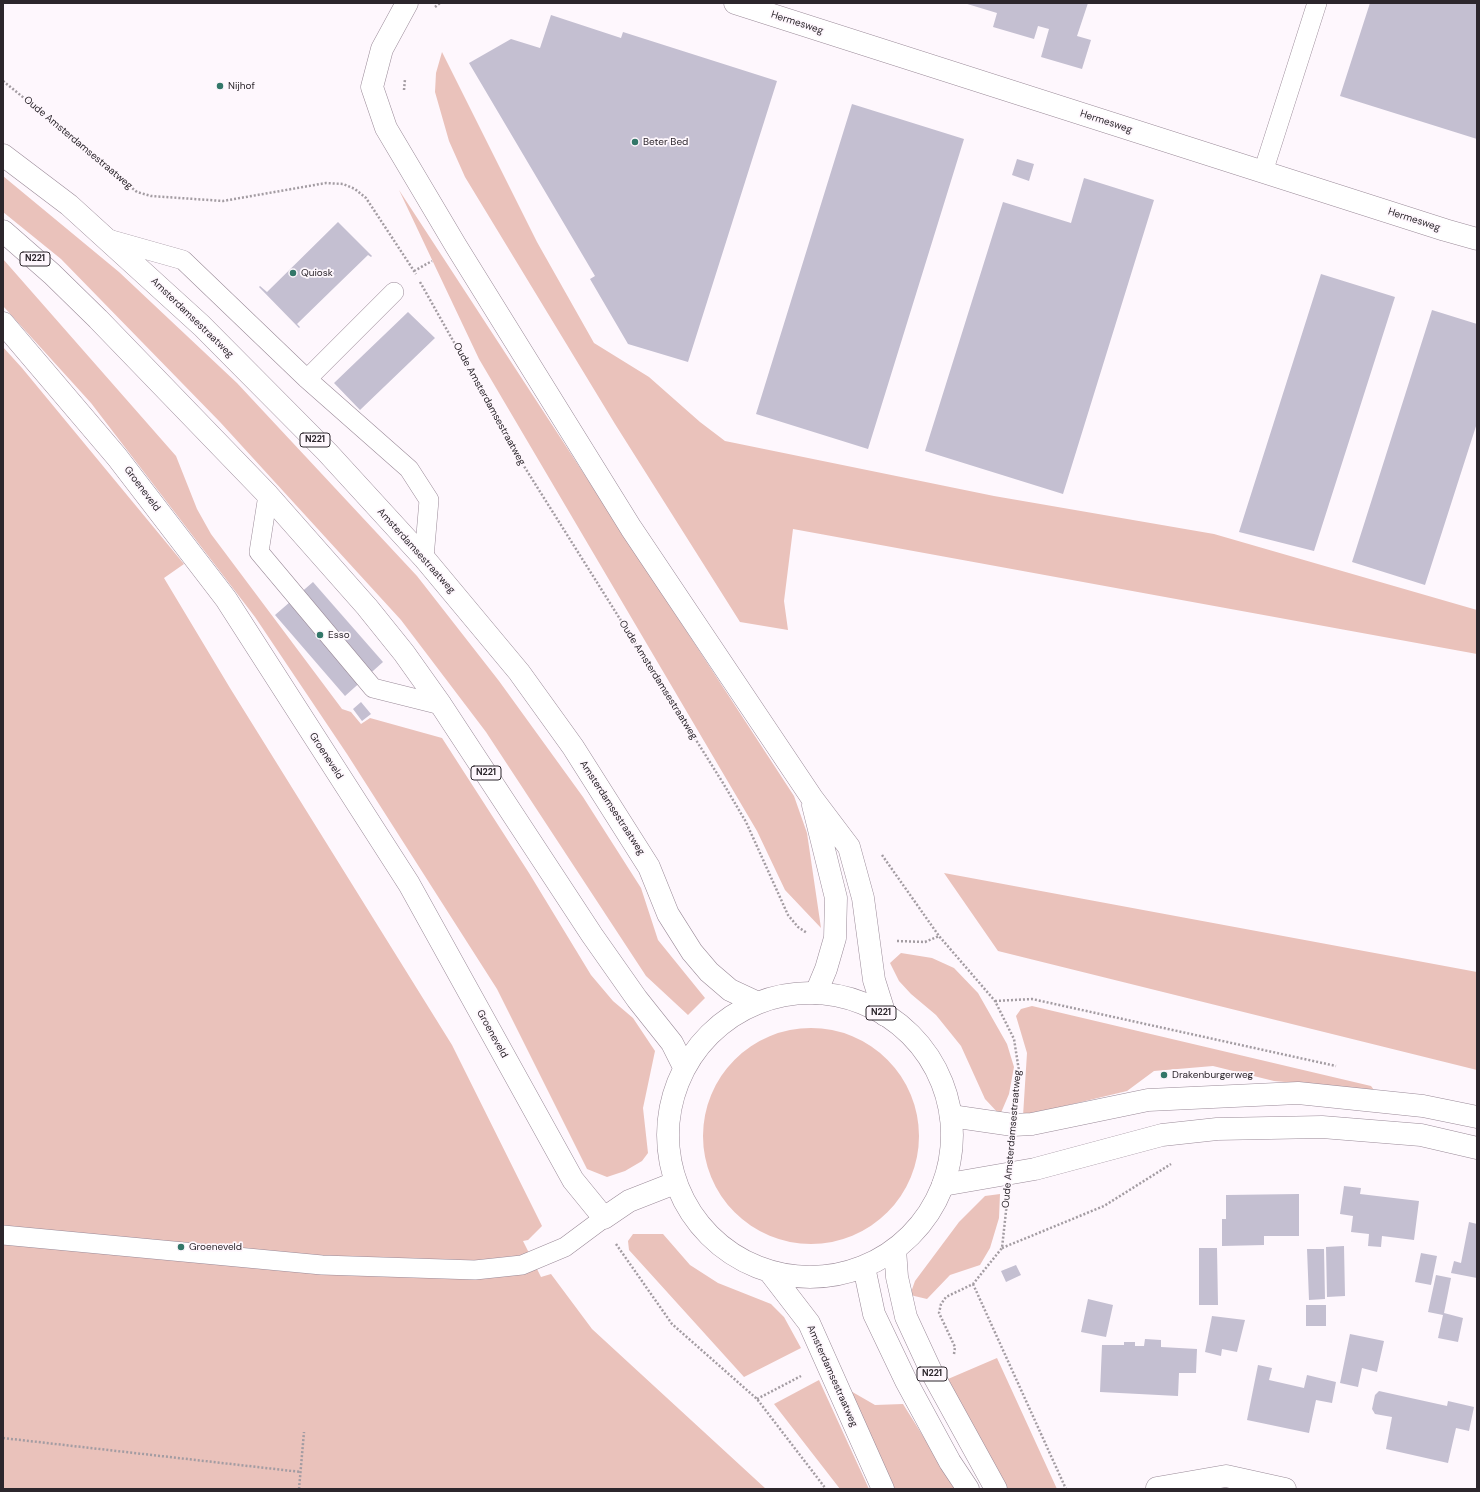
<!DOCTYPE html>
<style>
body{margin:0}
#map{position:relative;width:1480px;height:1492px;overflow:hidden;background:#fef7fd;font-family:"DM Sans",sans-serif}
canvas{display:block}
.frame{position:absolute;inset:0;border:4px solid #2c262c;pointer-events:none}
</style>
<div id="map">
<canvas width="1480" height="1492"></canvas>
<div class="frame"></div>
</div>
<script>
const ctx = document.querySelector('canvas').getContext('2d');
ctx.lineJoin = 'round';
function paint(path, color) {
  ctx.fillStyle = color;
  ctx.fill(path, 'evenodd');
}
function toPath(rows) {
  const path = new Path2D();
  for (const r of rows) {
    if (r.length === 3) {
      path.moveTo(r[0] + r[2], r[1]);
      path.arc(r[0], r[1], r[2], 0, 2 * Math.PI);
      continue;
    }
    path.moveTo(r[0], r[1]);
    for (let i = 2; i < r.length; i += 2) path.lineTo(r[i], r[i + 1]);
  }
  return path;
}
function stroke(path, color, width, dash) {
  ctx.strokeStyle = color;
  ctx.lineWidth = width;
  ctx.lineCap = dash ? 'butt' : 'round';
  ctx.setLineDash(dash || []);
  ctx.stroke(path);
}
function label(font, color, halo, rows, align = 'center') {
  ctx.font = font + ' "DM Sans",sans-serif';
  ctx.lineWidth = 3.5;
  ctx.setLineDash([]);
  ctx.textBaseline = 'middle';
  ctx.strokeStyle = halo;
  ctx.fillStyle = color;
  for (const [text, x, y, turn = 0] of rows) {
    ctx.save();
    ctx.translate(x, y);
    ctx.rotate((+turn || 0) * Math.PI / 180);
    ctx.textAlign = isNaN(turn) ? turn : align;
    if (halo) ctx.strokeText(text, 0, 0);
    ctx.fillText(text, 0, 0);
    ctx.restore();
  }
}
const green = toPath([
 [442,52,537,242,594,343,649,377,700,422,725,441,994,496,1214,534,1477,610,1477,654,793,529,784,601,788,630,740,622,615,424,465,177,449,141,435,92,436,73],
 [3,176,119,272,237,383,417,576,499,681,583,797,641,888,658,940,705,998,688,1015,646,976,486,732,401,620,220,422,61,259,3,212],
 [399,190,794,796,807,833,821,928,785,890,757,831,479,359],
 [3,259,176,456,197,509,211,534,342,709,351,712,361,724,370,718,442,738,529,873,591,975,613,1001,633,1018,655,1051,643,1108,648,1153,642,1161,625,1171,607,1177,587,1169,497,989,347,754,255,617,91,403,3,306],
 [3,347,22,368,184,564,164,578,230,688,452,1045,542,1226,528,1240,523,1241,541,1277,551,1274,592,1329,766,1489,3,1489],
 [944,873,1477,972,1477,1070,998,951],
 [901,953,932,958,954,968,978,993,1007,1044,1014,1067,1009,1094,1000,1115,985,1099,961,1046,936,1015,911,994,899,981,890,963],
 [1032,1006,1371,1086,1374,1090,1274,1081,1213,1066,1154,1071,1127,1091,1023,1116,1027,1053,1016,1016,1021,1009],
 [811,1136,108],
 [1000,1194,999,1218,990,1248,980,1265,950,1275,927,1299,910,1295,915,1281,959,1222,985,1196],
 [633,1234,663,1234,690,1265,718,1283,771,1304,784,1317,801,1348,744,1377,629,1250,628,1241],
 [997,1358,1057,1489,1006,1489,948,1379],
 [819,1380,869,1489,840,1489,774,1404],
 [849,1390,875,1405,903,1404,956,1489,895,1489]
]);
const building = toPath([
 [964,3,1088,3,1077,36,1091,40,1082,69,1041,57,1049,29,1038,26,1034,39,993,27,997,13],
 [1370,3,1477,3,1477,139,1340,96],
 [551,15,621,38,623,32,777,81,688,362,628,344,590,279,595,276,469,63,511,39,540,48],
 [852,104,964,139,868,449,756,414],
 [1017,159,1034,164,1029,181,1012,175],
 [1084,178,1154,200,1063,494,925,451,1003,202,1071,223],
 [338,222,372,256,371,257,368,255,336,286,297,324,300,327,299,328,259,287,260,286,267,292],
 [1321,274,1395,297,1314,551,1239,532],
 [1432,310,1477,324,1477,423,1425,585,1352,562],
 [408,312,435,338,360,410,334,383],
 [313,582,383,662,345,696,275,615],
 [361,702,371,714,362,721,353,709],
 [1344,1186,1361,1188,1360,1194,1419,1201,1414,1240,1382,1236,1381,1247,1368,1246,1369,1234,1351,1232,1353,1216,1340,1214],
 [1299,1194,1299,1236,1264,1236,1264,1245,1222,1246,1222,1219,1226,1219,1226,1195],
 [1469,1222,1477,1224,1477,1278,1451,1273,1454,1261,1461,1263],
 [1344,1246,1345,1296,1327,1297,1326,1247],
 [1199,1248,1217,1248,1218,1305,1199,1305],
 [1307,1249,1324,1249,1325,1299,1309,1300],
 [1421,1253,1437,1256,1431,1285,1415,1282],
 [1016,1265,1021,1275,1006,1282,1001,1271],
 [1436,1275,1451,1278,1444,1313,1463,1318,1458,1342,1438,1338,1443,1315,1428,1312],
 [1088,1299,1113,1305,1106,1337,1081,1332],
 [1306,1305,1326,1305,1326,1326,1306,1326],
 [1212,1316,1245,1320,1237,1352,1222,1349,1221,1356,1205,1352],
 [1350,1334,1384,1341,1377,1372,1362,1368,1358,1387,1340,1383],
 [1145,1339,1161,1340,1161,1347,1197,1349,1196,1373,1179,1373,1178,1396,1100,1392,1102,1345,1124,1345,1124,1342,1135,1342,1135,1346,1144,1346],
 [1258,1365,1272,1368,1269,1380,1304,1388,1307,1375,1336,1382,1332,1403,1316,1400,1309,1433,1247,1420],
 [1379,1391,1447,1406,1448,1401,1474,1407,1469,1431,1456,1428,1448,1463,1386,1449,1392,1417,1375,1414,1372,1409,1375,1395]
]);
const path = toPath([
 [435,7,440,3],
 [3,81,88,150,127,184,137,192,151,196,223,201,326,183,343,184,355,189,366,198,416,274],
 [404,90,405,79],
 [414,271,432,261],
 [420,282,522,463,723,783,746,822,788,915,798,927,807,933],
 [882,855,939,936],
 [897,941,925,942,939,936,995,1001,1014,1039,1019,1071,1016,1096],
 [995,1001,1032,999,1336,1066],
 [616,1244,672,1324,757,1399,826,1489],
 [1002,1248,1104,1206,1171,1164],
 [973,1284,1066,1489],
 [954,1354,955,1347,939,1313,941,1304,946,1297,973,1284,1002,1248,1007,1202],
 [757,1399,801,1376],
 [3,1438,301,1472],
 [299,1489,304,1432]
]);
const service = toPath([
 [1263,172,1317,3],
 [105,238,183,260,307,379,409,469,429,500,424,558],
 [307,379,394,292],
 [268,495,259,552,373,688,441,705],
 [3,1235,322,1265,475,1270,522,1265,565,1247,604,1218]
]);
const minor = toPath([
 [407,3,382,49,372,87,386,128,456,246,631,528,812,798,849,847,863,898,874,980,885,1015],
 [735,3,1445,230,1477,239],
 [3,323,117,457,226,599,409,884,573,1180,604,1218,629,1201,675,1183],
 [813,805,836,898,835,938,826,969,816,993],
 [1157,1488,1226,1476,1285,1489]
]);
const secondary = toPath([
 [951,1116,1013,1125,1032,1124,1148,1100,1298,1093,1423,1106,1477,1117],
 [943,1185,1035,1169,1162,1135,1217,1129,1322,1127,1421,1135,1477,1148]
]);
const primary = toPath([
 [3,155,69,205,202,326,327,452,424,558,519,672,573,747,649,867,668,914,692,952,709,972,730,990,758,1003],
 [3,231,52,274,98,319,268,495,367,607,404,653,441,705,592,935,637,999,672,1043,684,1067],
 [810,1135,142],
 [895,1249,897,1277,906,1317,931,1371,996,1489],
 [864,1267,874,1314,906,1381,950,1462,968,1489],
 [769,1271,809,1323,883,1489]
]);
const markers = [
 [220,86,4,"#337769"],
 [635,142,4,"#337769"],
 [293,273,4,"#337769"],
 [320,635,4,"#337769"],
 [1164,1075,4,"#337769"],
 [181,1247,4,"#337769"]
];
const shields = [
 [35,259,30],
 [315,440,30],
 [486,773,30],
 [881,1013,30],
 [932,1374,30]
];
const shieldNames = [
 ["N221",35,259],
 ["N221",315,440],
 ["N221",486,773],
 ["N221",881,1013],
 ["N221",932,1374]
];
const streetNames = [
 ["Hermesweg",797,23,18],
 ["Hermesweg",1106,122,18],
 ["Oude Amsterdamsestraatweg",78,143,40],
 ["Hermesweg",1414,220,18],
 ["Amsterdamsestraatweg",192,318,44],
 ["Oude Amsterdamsestraatweg",489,404,61],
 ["Groeneveld",142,489,53],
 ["Amsterdamsestraatweg",416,551,48],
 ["Oude Amsterdamsestraatweg",658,680,58],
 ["Groeneveld",326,756,57],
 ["Amsterdamsestraatweg",612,808,57],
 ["Groeneveld",492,1034,61],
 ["Oude Amsterdamsestraatweg",1012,1139,-85],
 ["Amsterdamsestraatweg",832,1376,66]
];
const poiNames = [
 ["Nijhof",228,86],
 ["Beter Bed",643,142],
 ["Quiosk",301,273],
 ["Esso",328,635],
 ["Drakenburgerweg",1172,1075],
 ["Groeneveld",189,1247]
];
paint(green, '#eac2bb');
paint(building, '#c4bfd1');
stroke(service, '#9a8a98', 20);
stroke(minor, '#9a8a98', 23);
stroke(secondary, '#9a8a98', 23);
stroke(primary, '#9a8a98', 23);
stroke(path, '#a39ca2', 2.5, [2, 2]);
stroke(service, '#fff', 19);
stroke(minor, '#fff', 22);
stroke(secondary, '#fff', 22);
stroke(primary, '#fff', 22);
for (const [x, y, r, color] of markers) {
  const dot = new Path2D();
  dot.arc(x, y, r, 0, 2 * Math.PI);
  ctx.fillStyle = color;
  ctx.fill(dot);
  stroke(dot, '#fef7fd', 1.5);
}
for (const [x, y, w] of shields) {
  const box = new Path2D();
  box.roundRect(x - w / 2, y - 7, w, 14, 3);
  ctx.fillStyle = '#fef7fd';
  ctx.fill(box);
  stroke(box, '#2c262c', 1);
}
label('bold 9px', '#2c262c', null, shieldNames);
label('10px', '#2c262c', '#fef7fd', streetNames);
label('10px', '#2c262c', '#fef7fd', poiNames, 'left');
</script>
